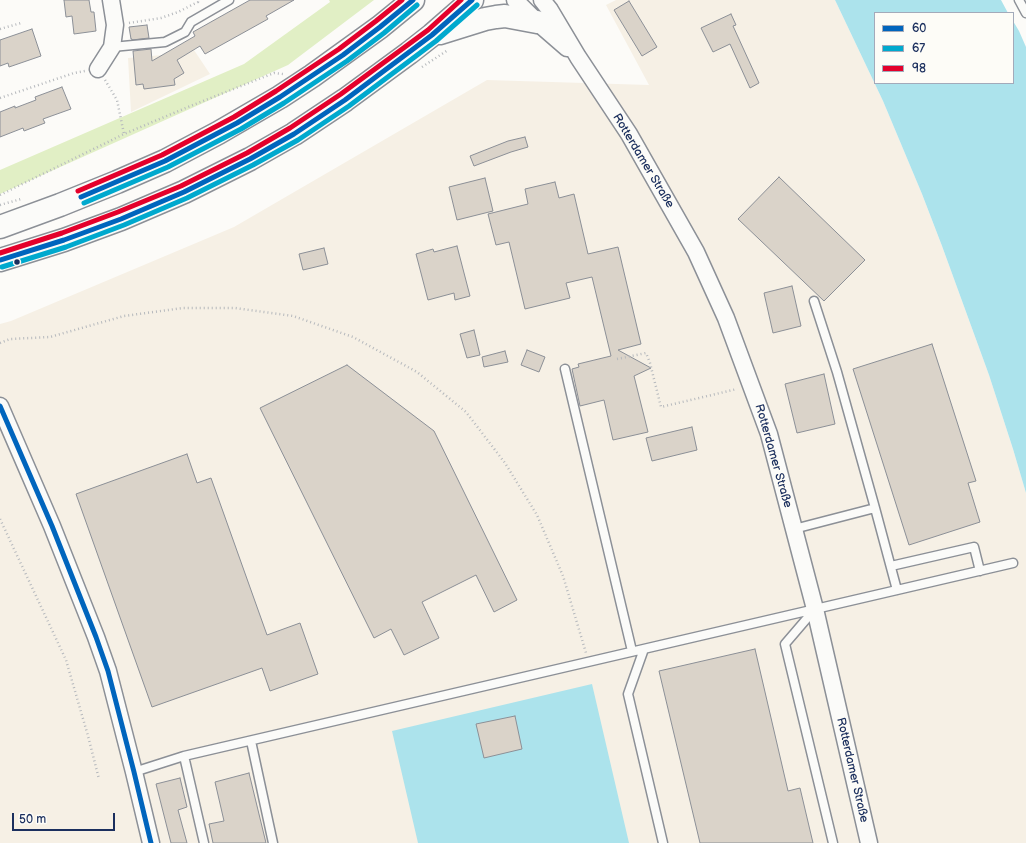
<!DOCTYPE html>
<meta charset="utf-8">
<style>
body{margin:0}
#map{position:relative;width:1026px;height:843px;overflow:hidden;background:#fcfbf8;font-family:"Balsamiq Sans",sans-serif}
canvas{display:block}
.legend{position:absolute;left:874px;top:12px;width:140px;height:72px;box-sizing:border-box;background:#fdfcf7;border:1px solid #a3aaba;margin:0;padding:5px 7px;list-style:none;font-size:12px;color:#1b2f5e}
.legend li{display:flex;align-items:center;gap:8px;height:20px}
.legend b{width:20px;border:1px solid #a3aaba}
.scale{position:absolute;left:12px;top:813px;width:103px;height:18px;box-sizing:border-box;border:2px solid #1b2f5e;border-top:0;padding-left:5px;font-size:12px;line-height:14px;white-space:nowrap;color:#1b2f5e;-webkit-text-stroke:3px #fdfcf7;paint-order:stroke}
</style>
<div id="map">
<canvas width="1026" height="843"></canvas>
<ul class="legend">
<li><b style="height:5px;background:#0065bd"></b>60</li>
<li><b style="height:5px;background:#00a9ce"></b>67</li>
<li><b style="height:5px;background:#e4002b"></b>98</li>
</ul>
<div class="scale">50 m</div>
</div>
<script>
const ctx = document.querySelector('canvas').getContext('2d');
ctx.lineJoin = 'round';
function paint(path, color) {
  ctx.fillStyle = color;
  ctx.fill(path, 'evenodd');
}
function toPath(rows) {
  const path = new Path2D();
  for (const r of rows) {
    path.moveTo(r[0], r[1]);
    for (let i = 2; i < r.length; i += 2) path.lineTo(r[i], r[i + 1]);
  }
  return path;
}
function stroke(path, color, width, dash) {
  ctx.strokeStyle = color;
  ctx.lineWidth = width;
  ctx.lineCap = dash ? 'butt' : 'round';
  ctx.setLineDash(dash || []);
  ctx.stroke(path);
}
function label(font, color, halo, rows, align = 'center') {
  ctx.font = font + ' "Balsamiq Sans",sans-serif';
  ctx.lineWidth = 3;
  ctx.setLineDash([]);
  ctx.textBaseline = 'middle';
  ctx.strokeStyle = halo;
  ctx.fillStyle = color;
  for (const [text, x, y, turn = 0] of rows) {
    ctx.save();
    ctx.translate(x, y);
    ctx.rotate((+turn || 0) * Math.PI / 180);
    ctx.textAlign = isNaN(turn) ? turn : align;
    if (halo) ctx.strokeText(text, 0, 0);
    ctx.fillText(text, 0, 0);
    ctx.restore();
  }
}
const built = toPath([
 [616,0,835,0,883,101,922,194,942,246,989,375,1013,449,1026,493,1026,843,0,843,0,324,11,321,234,227,487,80,649,85,606,5],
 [177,47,183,56,194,50,210,74,131,112,128,58,163,55]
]);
const green = toPath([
 [329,0,374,0,288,65,0,194,0,170,244,64,330,2]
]);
const water = toPath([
 [835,0,1001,0,1008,13,875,13,875,83,1013,83,1013,21,1019,31,1026,47,1026,493,1013,449,989,375,942,246,922,194,883,101],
 [592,684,629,843,418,843,392,731]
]);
const building = toPath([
 [64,0,89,0,91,12,94,12,96,31,74,34,72,16,66,17,64,0],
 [250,0,294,0,266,16,268,19,205,54,200,46,177,60,184,73,174,79,175,85,144,89,143,84,136,85,133,51,151,49,152,61,195,36,193,32,250,0],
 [629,1,657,47,642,56,614,10,629,1],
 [731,14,736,25,733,26,759,83,750,88,730,44,713,52,701,28,731,14],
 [147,25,149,38,132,40,132,39,131,39,129,27,147,25],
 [32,29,41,56,9,67,8,63,0,66,0,40,32,29],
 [62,87,71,109,43,119,45,123,24,131,23,128,0,137,0,112,15,106,15,108,36,100,35,97,62,87],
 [525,137,528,147,511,152,474,166,470,156,508,141,525,137],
 [779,177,865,260,824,301,738,219,779,177],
 [485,178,493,211,457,220,449,187,485,178],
 [555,182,559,198,574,194,588,254,618,247,641,344,618,350,651,368,634,376,648,432,613,440,604,400,580,406,572,369,579,367,578,364,611,356,592,277,566,283,570,298,525,309,509,242,496,245,488,214,528,204,525,189,555,182],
 [457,246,470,296,455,300,454,293,428,300,416,254,433,249,434,252,457,246],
 [324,248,328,264,303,270,299,254,324,248],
 [792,286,801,326,773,333,764,293,792,286],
 [474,330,480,355,467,358,460,334,474,330],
 [932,344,976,481,968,483,980,522,909,545,853,369,932,344],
 [527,350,545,357,539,372,521,365,527,350],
 [505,351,508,362,484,367,482,357,505,351],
 [347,365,434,431,517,600,494,612,476,575,422,602,439,638,404,655,391,629,374,638,260,408,347,365],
 [824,374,835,424,797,433,785,384,824,374],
 [692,427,697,450,652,461,646,438,692,427],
 [187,454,197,483,211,478,267,635,300,623,318,674,270,691,262,668,152,707,76,494,187,454],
 [755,649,788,791,800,788,813,843,700,843,659,671,755,649],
 [515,716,522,749,484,758,476,724,515,716],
 [249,773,266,843,213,843,209,824,224,821,215,782,249,773],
 [180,778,187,807,178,810,187,843,171,843,156,784,180,778]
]);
const path = toPath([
 [129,23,161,18,178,12,198,2,197,0],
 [0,29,21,23],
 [422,67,448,50],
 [105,80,117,100,124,134],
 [0,98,74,73,85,71],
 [0,195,124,134,188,107,274,73,283,74],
 [0,205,21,199],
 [0,343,10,339,50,337,124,316,183,308,235,308,293,316,353,337,417,372,466,412,505,463,537,515,563,576,586,653],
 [617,359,646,353,650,363,661,407,737,389],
 [0,519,66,660,88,736,99,779]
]);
const service = toPath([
 [1019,0,1026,13],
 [112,47,165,42,185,32,191,22,229,0],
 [565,369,632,651],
 [875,508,897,590],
 [794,529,875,508,837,372,814,301],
 [891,566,974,547,980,571],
 [815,609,785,644,833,843],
 [644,649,628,694,663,843],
 [251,741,273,843],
 [184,756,204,843],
 [134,772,184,756,1013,563]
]);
const minor = toPath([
 [515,0,537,22,567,48],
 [542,0,550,10,578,57,629,134,696,252,726,318,769,434,815,609,869,843],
 [98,69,112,47,115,25,111,0],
 [0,406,52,526,96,637,108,671,134,772,151,843]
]);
const secondary = toPath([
 [440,33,485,19,496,17,505,16,537,22],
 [0,227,60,205,117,182,165,161,218,133,280,97,312,76,380,27,413,0],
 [0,260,64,240,121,219,184,192,250,159,294,134,345,100,409,53,432,35,472,0]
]);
const bus1 = toPath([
 [81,197,165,161,237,123,280,97,343,55,380,27,413,0],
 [0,260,64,240,121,219,184,192,250,159,294,134,345,100,432,35,472,0],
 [0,406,52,526,96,637,108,671,134,772,151,843]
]);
const bus2 = toPath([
 [84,203,168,167,241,129,284,103,347,61,384,33,417,5],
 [2,267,66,247,124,225,187,198,253,165,298,140,349,106,436,41,477,5]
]);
const bus3 = toPath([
 [78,191,162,155,234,117,276,91,339,49,376,21,402,0],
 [0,253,62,233,118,212,181,186,247,153,290,128,341,94,428,30,461,0]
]);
const markers = [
 [17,262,3.5,"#1b2f5e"]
];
const streetNames = [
 ["Rotterdamer Straße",643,161,59],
 ["Rotterdamer Straße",773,456,74],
 ["Rotterdamer Straße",852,770,77]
];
paint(built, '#f6f0e5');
paint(green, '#e1efc5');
paint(water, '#ace3ec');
paint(building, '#dad3c9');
stroke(building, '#8c9097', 1);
stroke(service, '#8c9097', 11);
stroke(minor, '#8c9097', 19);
stroke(secondary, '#8c9097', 25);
stroke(path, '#b6b9bd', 2.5, [1, 3]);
stroke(service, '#fbfbf9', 8);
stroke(minor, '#fbfbf9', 16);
stroke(secondary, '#fbfbf9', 22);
stroke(bus1, '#0065bd', 5);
stroke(bus2, '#00a9ce', 5);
stroke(bus3, '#e4002b', 5);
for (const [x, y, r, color] of markers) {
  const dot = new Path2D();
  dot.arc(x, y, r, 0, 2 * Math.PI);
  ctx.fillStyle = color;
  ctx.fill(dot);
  stroke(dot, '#fdfcf7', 1.5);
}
label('12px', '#1b2f5e', '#fdfcf7', streetNames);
</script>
